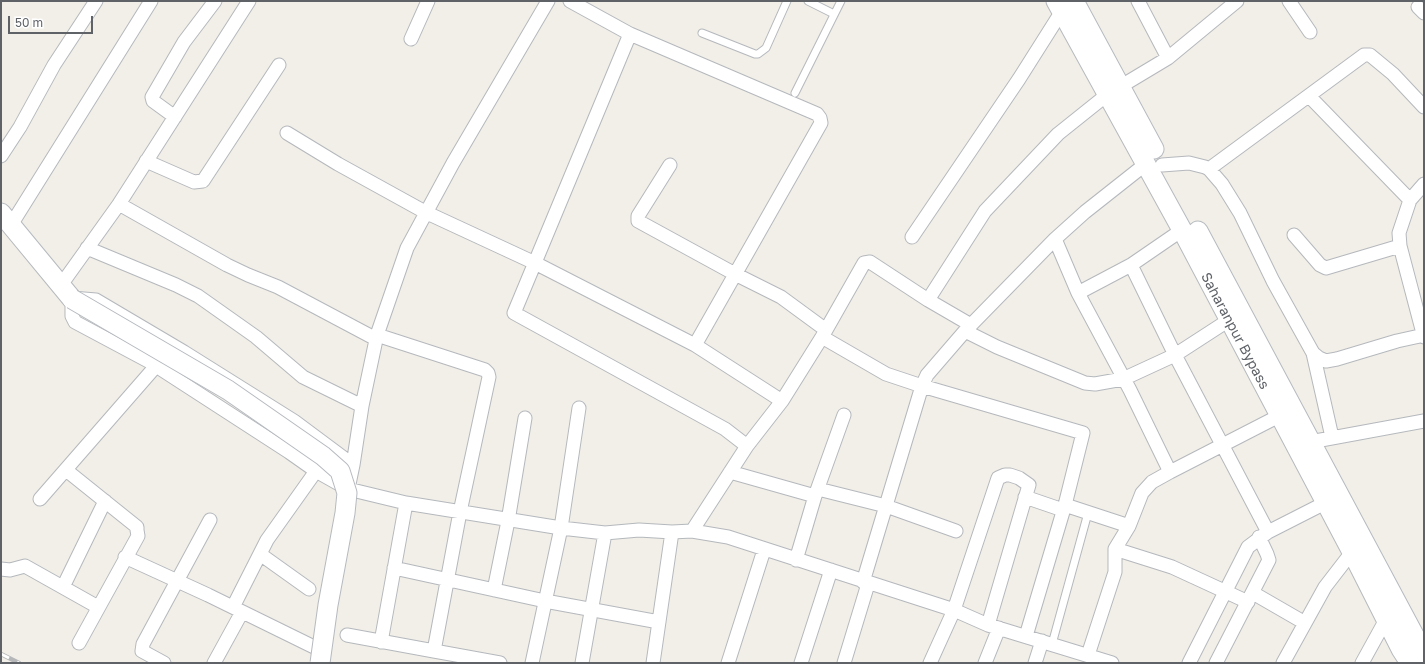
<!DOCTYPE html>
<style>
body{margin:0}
#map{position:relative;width:1425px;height:664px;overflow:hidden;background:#f1efe8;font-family:"Golos Text",sans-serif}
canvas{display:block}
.frame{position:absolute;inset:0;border:2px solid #5f6368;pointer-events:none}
.scale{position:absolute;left:8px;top:16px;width:85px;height:18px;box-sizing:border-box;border:2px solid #5f6368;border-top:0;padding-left:5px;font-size:12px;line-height:14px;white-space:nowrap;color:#5f6368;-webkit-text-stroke:3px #fff;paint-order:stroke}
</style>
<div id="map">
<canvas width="1425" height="664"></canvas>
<div class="frame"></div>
<div class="scale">50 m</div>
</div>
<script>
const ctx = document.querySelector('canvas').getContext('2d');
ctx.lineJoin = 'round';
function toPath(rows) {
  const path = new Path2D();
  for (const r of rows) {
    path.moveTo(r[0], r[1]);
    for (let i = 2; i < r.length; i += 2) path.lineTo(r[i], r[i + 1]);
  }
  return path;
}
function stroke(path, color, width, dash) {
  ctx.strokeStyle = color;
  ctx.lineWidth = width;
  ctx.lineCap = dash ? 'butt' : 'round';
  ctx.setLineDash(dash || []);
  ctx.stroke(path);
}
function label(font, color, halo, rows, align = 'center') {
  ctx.font = font + ' "Golos Text",sans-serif';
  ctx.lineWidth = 3;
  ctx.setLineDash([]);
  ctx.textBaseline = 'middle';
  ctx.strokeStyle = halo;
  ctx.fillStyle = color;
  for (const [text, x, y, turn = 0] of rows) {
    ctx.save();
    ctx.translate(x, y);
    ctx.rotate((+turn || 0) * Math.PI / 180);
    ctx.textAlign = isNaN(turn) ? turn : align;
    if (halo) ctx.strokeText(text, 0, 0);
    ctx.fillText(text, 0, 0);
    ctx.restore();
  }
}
const lane = toPath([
 [808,1,834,14],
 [702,33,755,54,758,54,766,48,787,1],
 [795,93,841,1],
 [1052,644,1088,513]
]);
const street = toPath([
 [570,1,630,34,514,313,725,429,747,446,692,531],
 [1138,1,1168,58],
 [1289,1,1310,32],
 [1418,7,1424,13],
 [630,34,817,114,820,118,821,123,695,345],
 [411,39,428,1],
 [1309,96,1410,200,1399,233,1400,246,1424,337],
 [175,117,153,101,152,97,184,42,215,1],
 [287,133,338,164,425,212,535,263,695,345,782,401],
 [1,156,20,127,54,65,96,1],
 [146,161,194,182,203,181,279,65],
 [670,165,638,216,638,221,735,274,781,297,826,330],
 [1162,165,1189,163,1205,167,1209,169,1222,184,1240,213,1273,281,1313,353,1319,358,1326,361,1337,359,1397,341,1424,335],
 [1209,169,1364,55,1370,55,1393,74,1424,107],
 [1410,200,1424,184],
 [119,204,227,265,248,275,278,287,376,339],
 [11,225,151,1],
 [1294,235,1320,265,1326,268,1400,246],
 [912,237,1019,79,1062,11],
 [1055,239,1078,293,1130,390,1170,472,1279,416],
 [87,248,176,285,198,296,256,337,303,377,362,406],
 [1131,265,1175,355,1268,532,1325,503],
 [61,285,119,204,249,1],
 [1078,293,1131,265,1182,230],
 [72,298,96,300,184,352,294,421,353,465],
 [72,299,72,316,75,322,150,362,289,452,316,471,348,489,406,503,561,528,605,533,639,530,672,532,692,531,728,537,954,610,988,625,1112,663],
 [928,300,985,211,1058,134,1108,94,1168,58,1237,1],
 [965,331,997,347,1085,383,1095,384,1123,379,1175,355,1229,320],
 [822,337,886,374,922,386,1083,433,1065,505],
 [1313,353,1332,437],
 [1310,442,1424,421],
 [747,446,782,401,822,337,864,263,870,262,928,300,971,325],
 [66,470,137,527,137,530,138,536,79,643],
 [730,472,815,496],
 [348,489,353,465,362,406,377,335,407,248,453,163,548,1],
 [818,489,886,506,956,531],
 [1025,497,1063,510],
 [40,499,156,366],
 [1115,549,1172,567,1248,602],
 [260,554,309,589],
 [125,557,208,595,316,648],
 [796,560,815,496,844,415],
 [394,568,545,601,659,622],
 [1,569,10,570,25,566,98,607],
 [863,582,922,386,927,375,965,331,1055,239,1085,212,1147,163],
 [63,587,105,501],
 [494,590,508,521,525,418],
 [1253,593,1305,623],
 [233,607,267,540,316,471],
 [347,635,434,651,460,512,489,377,488,373,485,370,377,335],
 [1026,636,1065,505,1129,526],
 [381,642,406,503],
 [434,651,500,663],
 [1088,655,1115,572,1115,549,1129,526,1142,493,1152,482,1170,472],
 [164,663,142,651,143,644,210,520],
 [214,663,242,612],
 [532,663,561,528,579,408],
 [582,663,605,533],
 [653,663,672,532],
 [728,663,764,550],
 [801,663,831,570],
 [844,663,868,584],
 [930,663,954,610,998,478,1005,475,1010,475,1019,478,1029,485,988,625],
 [985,663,999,628],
 [1035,663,1042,641],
 [1189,663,1248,547,1268,532],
 [1216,663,1269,560,1267,554,1259,537],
 [1283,663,1325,587,1352,552],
 [1362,663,1389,614],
 [1421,663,1424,661]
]);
const secondary = toPath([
 [1056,1,1182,230,1352,552,1401,649,1410,663],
 [1074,1,1154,149],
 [1,213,72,299],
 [1198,231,1414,635,1424,651]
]);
const rail = toPath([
 [1,654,19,663]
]);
const secondaryBridge = toPath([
 [72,299,228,390,323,456,340,471,347,493,345,513,328,605,320,663]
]);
const streetNames = [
 ["Saharanpur Bypass",1235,331,62]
];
stroke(lane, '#b5b8bc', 9);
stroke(street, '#b5b8bc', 15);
stroke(secondary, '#b6babf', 21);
stroke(lane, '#fff', 7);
stroke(street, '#fff', 13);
stroke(secondary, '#fff', 19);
stroke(rail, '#b6b7b8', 4.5);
stroke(rail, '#fff', 3, [9]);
stroke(secondaryBridge, '#b6babf', 21, []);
stroke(secondaryBridge, '#fff', 19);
label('14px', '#5f6368', '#fff', streetNames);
</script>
